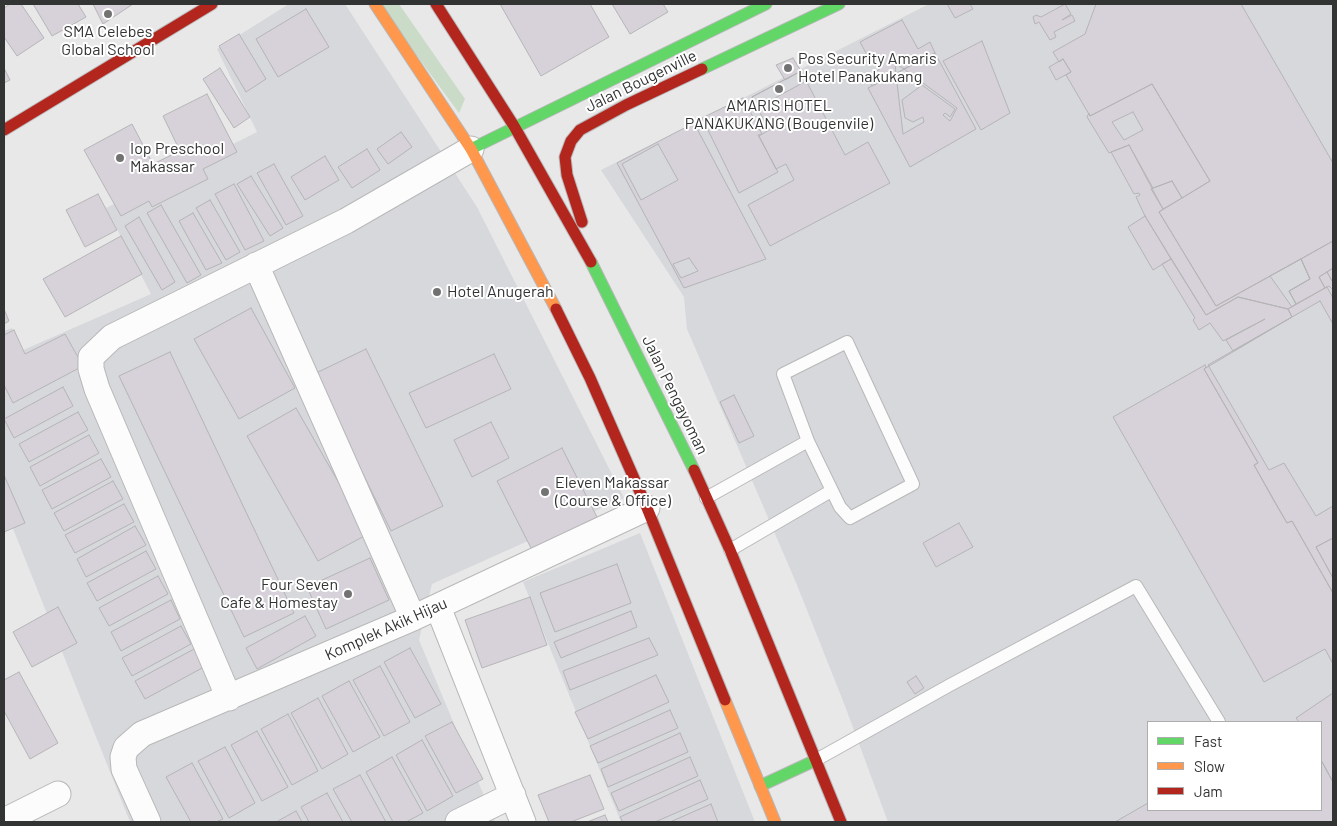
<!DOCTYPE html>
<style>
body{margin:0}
#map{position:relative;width:1337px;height:826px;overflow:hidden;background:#e8e8e9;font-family:Barlow,sans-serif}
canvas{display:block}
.frame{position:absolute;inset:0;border:5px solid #323333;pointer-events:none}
.legend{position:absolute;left:1147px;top:721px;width:175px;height:90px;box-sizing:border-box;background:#fff;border:1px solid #adadad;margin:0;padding:6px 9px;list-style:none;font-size:15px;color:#323333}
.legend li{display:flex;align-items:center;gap:10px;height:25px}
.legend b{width:25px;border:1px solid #adadad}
</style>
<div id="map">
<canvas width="1337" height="826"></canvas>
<div class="frame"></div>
<ul class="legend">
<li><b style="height:6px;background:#63d668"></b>Fast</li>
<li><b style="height:6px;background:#ff974d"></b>Slow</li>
<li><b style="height:6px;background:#b3261e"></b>Jam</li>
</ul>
</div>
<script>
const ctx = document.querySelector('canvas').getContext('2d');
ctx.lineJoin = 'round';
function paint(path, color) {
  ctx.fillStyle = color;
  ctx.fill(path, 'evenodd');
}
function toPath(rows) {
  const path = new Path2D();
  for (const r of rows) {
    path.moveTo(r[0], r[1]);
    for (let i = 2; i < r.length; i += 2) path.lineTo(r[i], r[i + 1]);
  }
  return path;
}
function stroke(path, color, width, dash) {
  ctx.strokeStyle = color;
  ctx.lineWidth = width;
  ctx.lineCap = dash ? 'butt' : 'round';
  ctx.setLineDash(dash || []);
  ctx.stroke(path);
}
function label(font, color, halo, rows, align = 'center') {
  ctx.font = font + ' Barlow,sans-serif';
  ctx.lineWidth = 4;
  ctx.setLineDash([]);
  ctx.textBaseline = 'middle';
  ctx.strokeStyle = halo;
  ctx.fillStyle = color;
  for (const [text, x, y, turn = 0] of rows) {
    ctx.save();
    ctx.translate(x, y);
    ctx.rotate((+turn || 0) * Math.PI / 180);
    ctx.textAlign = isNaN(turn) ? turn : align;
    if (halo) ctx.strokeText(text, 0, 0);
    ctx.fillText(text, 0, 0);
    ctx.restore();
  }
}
const built = toPath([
 [289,4,345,4,477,207,624,498,432,584,419,640,495,822,130,822,4,506,4,331,12,328,21,351,151,294,106,208,257,132,217,49],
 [929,4,1333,4,1333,822,888,822,845,706,797,585,687,329,684,297,601,170],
 [1148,722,1321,722,1321,810,1148,810],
 [640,533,755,822,621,822,523,582]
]);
const green = toPath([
 [379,4,399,4,465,99,459,113]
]);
const building = toPath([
 [10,4,21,4,44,38,17,56,4,37,4,8,10,4],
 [33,4,78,4,86,17,52,36,33,4],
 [93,4,133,4,103,24,93,4],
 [500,4,590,4,609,37,541,76,500,4],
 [612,4,663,4,668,12,630,34,612,4],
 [947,4,970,4,973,9,955,18,947,4],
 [1065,4,1071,14,1062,20,1072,15,1075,21,1054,32,1056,37,1050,40,1039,22,1035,24,1033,17,1036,15,1041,17,1065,4],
 [1096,4,1333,4,1333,241,1216,306,1159,212,1210,181,1152,84,1090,116,1066,75,1071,72,1063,59,1059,62,1053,52,1085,34,1096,4],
 [1241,4,1333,4,1333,163,1241,4],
 [306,9,329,47,278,77,256,39,306,9],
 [902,20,918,49,930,42,935,53,904,69,895,63,896,74,872,86,867,77,880,69,876,62,872,64,860,42,902,20],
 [239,34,266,79,246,92,219,46,239,34],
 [982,41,1010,113,981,130,943,61,982,41],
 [935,53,976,129,910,167,868,88,935,53],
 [793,58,801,71,785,80,776,65,793,58],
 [1063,59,1071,72,1056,80,1049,67,1063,59],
 [4,68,10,80,4,83,4,68],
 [220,68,250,117,234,128,203,79,220,68],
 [904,69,957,108,950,121,943,115,945,113,950,117,955,109,922,85,902,100,905,118,913,122,923,117,924,122,903,134,896,74,904,69],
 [801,71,845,155,868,142,890,183,770,246,748,205,794,180,786,164,776,169,759,136,769,130,752,97,801,71],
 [801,71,806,81,757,108,752,97,801,71],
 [1152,84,1210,181,1182,198,1172,181,1153,188,1129,145,1109,153,1087,117,1089,113,1090,116,1152,84],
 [207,94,237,152,203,169,208,179,152,207,149,201,121,216,84,150,132,124,153,164,180,151,163,116,207,94],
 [743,98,762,134,758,135,778,172,739,193,702,118,743,98],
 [1133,112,1143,130,1124,140,1112,122,1133,112],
 [694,123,766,259,684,288,617,163,694,123],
 [401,132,412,147,388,164,377,149,401,132],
 [658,144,678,180,641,200,622,164,658,144],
 [1129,145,1163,209,1159,212,1216,306,1301,259,1310,279,1289,291,1296,304,1288,309,1238,297,1206,315,1145,216,1136,197,1140,195,1139,193,1134,194,1111,152,1129,145],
 [367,149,380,170,352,188,338,167,367,149],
 [325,156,339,180,305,200,291,177,325,156],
 [274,164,303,216,286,225,257,173,274,164],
 [251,176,283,228,270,236,237,184,251,176],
 [1172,181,1182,198,1163,209,1151,189,1172,181],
 [234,184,264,241,245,250,215,194,234,184],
 [98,194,117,230,85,247,66,210,98,194],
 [210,200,240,252,226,260,196,208,210,200],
 [161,205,201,275,187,283,147,213,161,205],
 [193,213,222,263,206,270,179,221,193,213],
 [1145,216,1171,259,1153,270,1128,227,1145,216],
 [139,217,175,282,162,290,125,226,139,217],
 [121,236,142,274,65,317,43,279,121,236],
 [1333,241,1333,268,1319,277,1325,288,1296,304,1289,291,1310,279,1301,259,1333,241],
 [689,258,698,271,681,278,673,264,689,258],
 [1171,259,1206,315,1238,297,1288,309,1292,317,1233,351,1226,340,1265,319,1223,341,1210,323,1199,330,1193,320,1195,318,1162,264,1171,259],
 [1301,259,1310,279,1289,291,1296,304,1292,307,1270,276,1301,259],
 [1333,268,1333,280,1332,281,1327,272,1333,268],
 [1327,272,1332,281,1333,280,1333,290,1329,286,1325,288,1319,277,1327,272],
 [1327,287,1333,298,1333,538,1316,547,1333,578,1333,593,1292,521,1287,523,1274,501,1254,465,1258,463,1204,369,1292,317,1288,309,1327,287],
 [1320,301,1333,324,1333,506,1316,516,1284,463,1269,470,1208,365,1320,301],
 [251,308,295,388,239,419,194,339,251,308],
 [4,309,9,321,4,324,4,309],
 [14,330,25,354,65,334,83,366,13,403,4,385,4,335,14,330],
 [366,349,443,506,391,531,314,374,366,349],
 [170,352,294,613,244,637,119,376,170,352],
 [494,354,511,389,426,428,409,393,494,354],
 [1205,365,1206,367,1204,369,1258,463,1254,465,1287,523,1292,521,1333,593,1333,664,1325,649,1264,682,1113,417,1205,365],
 [63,387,73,406,14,438,4,419,63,387],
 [734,395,754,436,739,443,720,402,734,395],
 [296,408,368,534,318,561,247,436,296,408],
 [78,412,88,430,29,462,19,444,78,412],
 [491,422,509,458,472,477,454,440,491,422],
 [89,435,99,453,40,486,30,467,89,435],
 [562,448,597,517,532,550,497,481,562,448],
 [101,459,111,477,52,509,42,490,101,459],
 [4,475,25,523,4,532,4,475],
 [113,481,123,499,64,531,54,513,113,481],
 [124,504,134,522,75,553,65,535,124,504],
 [959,523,973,547,936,567,923,543,959,523],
 [135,526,146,545,86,577,77,559,135,526],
 [1333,538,1333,578,1316,547,1333,538],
 [146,551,156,569,97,601,87,583,146,551],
 [370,558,389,600,326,629,307,587,370,558],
 [617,564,631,603,555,632,540,593,617,564],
 [158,576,168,594,109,626,99,608,158,576],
 [530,597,547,645,482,668,465,620,530,597],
 [171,600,180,619,121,651,111,632,171,600],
 [58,607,77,643,32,667,13,632,58,607],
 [631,611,637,627,561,658,554,642,631,611],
 [305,616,316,636,257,669,246,648,305,616],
 [181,626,191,644,132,676,122,658,181,626],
 [649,638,658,655,570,690,563,671,649,638],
 [410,648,441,704,415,718,384,662,410,648],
 [194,649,204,667,145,699,135,681,194,649],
 [380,666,410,722,384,736,353,680,380,666],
 [19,672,58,743,30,759,4,711,4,680,19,672],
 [656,675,669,702,588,739,575,712,656,675],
 [916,676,924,688,915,694,907,682,916,676],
 [349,681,380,737,353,752,322,696,349,681],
 [1333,693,1333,782,1321,760,1321,722,1299,722,1296,718,1333,693],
 [318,698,348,754,322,769,291,713,318,698],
 [670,710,678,728,598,763,590,746,670,710],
 [288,714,318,771,292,785,261,729,288,714],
 [452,722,483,779,456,793,425,736,452,722],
 [257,731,288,787,262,801,231,745,257,731],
 [680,733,688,752,608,787,601,769,680,733],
 [422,740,453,796,427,811,396,755,422,740],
 [225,747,255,803,229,818,198,761,225,747],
 [392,757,423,813,406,822,393,822,366,772,392,757],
 [690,757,698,776,619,811,611,793,690,757],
 [1321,760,1333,782,1333,822,1115,822,1148,803,1148,810,1321,810,1321,760],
 [192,763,223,819,216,822,191,822,166,777,192,763],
 [360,775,386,822,352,822,333,789,360,775],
 [590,775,604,809,571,822,549,822,538,795,590,775],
 [700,780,708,799,655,822,623,822,620,817,700,780],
 [327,793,343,822,309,822,301,807,327,793],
 [711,804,718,822,670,822,711,804],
 [296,811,302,822,276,822,296,811],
 [605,815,608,822,587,822,605,815]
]);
const lane = toPath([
 [706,498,808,441,783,374,847,342,913,484,850,518,840,507,808,441],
 [730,550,831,491],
 [816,760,950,685,1136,586,1219,722]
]);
const street = toPath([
 [256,265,413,618],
 [438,607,523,822],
 [229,698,97,389,91,369,91,357,112,337,346,221,471,149],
 [4,821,58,794],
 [148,822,124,769,123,757,126,748,142,734,413,618,647,508],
 [458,822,513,795]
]);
const fast = toPath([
 [702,69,839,4],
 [471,149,766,4],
 [591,262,694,470],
 [760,786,816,760]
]);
const slow = toPath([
 [375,4,471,149,556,309],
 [725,700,775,822]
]);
const jam = toPath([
 [436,4,514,126,591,262],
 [4,130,212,4],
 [582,222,567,175,565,157,571,141,580,130,626,105,702,69],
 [556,309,590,378,647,508,725,700],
 [694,470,730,550,841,822]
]);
const markers = [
 [108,14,5,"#727273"],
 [788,68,5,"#727273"],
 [779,89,5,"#727273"],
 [120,158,5,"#727273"],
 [437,292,5,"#727273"],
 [545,492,5,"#727273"],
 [348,594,5,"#727273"]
];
const poiNames = [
 ["SMA Celebes",108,32,"center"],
 ["Global School",108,50,"center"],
 ["Pos Security Amaris",798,59],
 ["Hotel Panakukang",798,77],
 ["AMARIS HOTEL",779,106,"center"],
 ["PANAKUKANG (Bougenvile)",779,124,"center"],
 ["Iop Preschool",130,149],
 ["Makassar",130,167],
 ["Hotel Anugerah",447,292],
 ["Eleven Makassar",555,483],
 ["(Course & Office)",555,501],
 ["Four Seven",338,585,"right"],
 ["Cafe & Homestay",338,603,"right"]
];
const streetNames = [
 ["Jalan Bougenville",641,81,-26],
 ["Jalan Pengayoman",675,395,64],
 ["Komplek Akik Hijau",386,629,-24]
];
paint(built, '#d6d8dc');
paint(green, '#cadcc7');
paint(building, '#d7d1d9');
stroke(building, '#b5b5b6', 1);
stroke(lane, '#b8b8b9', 14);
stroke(street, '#b8b8b9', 27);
stroke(fast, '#b8b8b9', 13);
stroke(slow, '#b8b8b9', 13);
stroke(jam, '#b8b8b9', 13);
stroke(lane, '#fcfcfc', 12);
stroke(street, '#fcfcfc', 25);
stroke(fast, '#63d668', 11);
stroke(slow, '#ff974d', 11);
stroke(jam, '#b3261e', 11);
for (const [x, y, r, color] of markers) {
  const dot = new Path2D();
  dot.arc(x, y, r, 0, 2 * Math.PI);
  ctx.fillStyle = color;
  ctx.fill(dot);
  stroke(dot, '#fff', 2);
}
label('16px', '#323333', '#fff', poiNames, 'left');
label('16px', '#323333', '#fff', streetNames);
</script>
